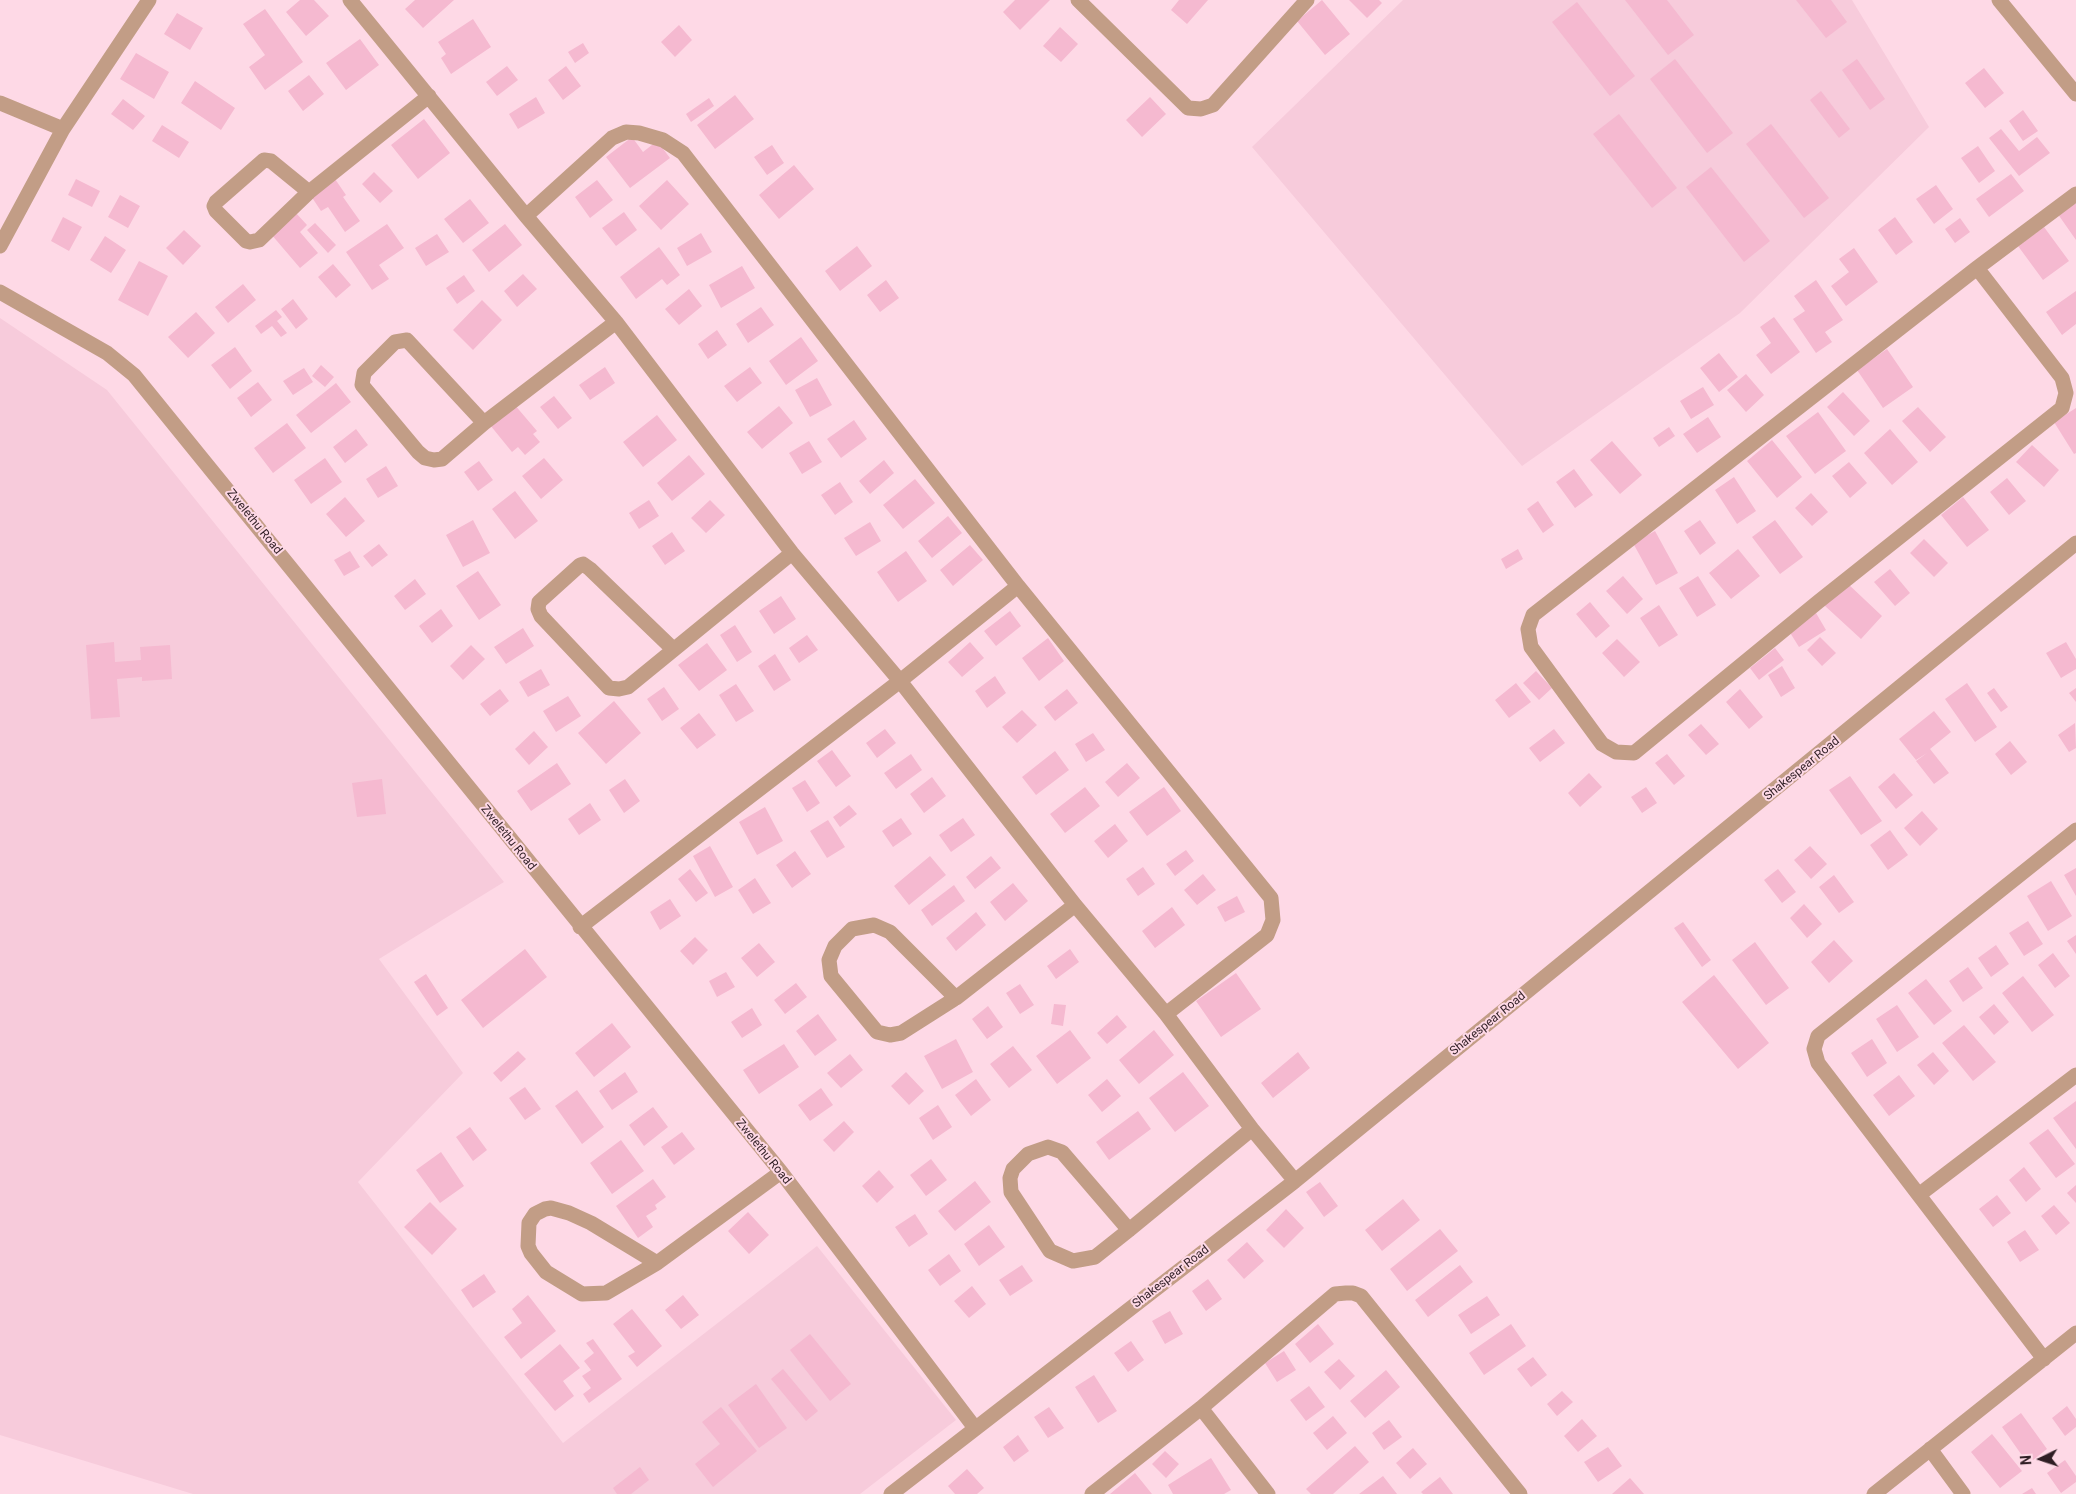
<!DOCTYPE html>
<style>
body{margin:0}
#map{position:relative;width:2076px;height:1494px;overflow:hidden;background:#fed9e6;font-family:Roboto,sans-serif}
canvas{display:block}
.north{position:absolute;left:2016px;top:1434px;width:50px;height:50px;-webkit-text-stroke:4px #fed9e6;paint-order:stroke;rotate:266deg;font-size:14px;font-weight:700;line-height:20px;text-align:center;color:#2f1e24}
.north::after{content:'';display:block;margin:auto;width:18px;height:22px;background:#2f1e24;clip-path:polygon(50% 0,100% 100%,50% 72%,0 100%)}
</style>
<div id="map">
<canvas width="2076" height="1494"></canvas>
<div class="north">N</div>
</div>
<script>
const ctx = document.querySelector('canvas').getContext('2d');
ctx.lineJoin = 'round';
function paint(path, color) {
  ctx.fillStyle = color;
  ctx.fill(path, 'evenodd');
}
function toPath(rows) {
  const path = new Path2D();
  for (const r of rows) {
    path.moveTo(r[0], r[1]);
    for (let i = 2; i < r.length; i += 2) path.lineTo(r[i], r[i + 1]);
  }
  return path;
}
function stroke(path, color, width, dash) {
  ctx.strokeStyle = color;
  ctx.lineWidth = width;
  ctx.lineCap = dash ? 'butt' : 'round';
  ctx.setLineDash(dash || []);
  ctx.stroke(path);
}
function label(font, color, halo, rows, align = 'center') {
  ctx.font = font + ' Roboto,sans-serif';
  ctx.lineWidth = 4;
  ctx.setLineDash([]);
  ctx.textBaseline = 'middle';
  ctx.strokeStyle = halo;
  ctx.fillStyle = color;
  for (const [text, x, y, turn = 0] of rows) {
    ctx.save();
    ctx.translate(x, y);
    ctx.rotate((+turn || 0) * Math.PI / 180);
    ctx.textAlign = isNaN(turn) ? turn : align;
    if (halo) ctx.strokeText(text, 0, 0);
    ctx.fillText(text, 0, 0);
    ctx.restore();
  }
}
const built = toPath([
 [1403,0,1852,0,1929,127,1740,313,1522,466,1252,147],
 [0,318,107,390,504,882,379,959,463,1073,358,1182,563,1443,817,1246,956,1420,860,1494,193,1494,0,1435]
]);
const building = toPath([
 [300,0,314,0,329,16,306,36,286,12],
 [415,0,454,0,423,28,405,9],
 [1015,0,1050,0,1020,30,1003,12],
 [1179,0,1208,0,1187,24,1171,10],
 [1322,0,1350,34,1325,55,1297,21],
 [1349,0,1379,0,1382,3,1367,18],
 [1625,0,1667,0,1694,35,1668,55],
 [1796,0,1831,0,1847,22,1826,38],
 [1577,2,1635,76,1610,96,1552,22],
 [265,9,303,62,265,90,249,67,265,55,243,24],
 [177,13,203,28,190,50,164,34],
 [473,19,491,47,451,74,441,58,446,54,438,42],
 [679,25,692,40,675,57,661,42],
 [1060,27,1078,44,1061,62,1043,46],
 [360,39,379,65,346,90,326,63],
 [583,43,589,53,575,63,568,52],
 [136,53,169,72,154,99,120,79],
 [1675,59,1733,133,1707,153,1650,79],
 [1857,59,1885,99,1870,110,1842,70],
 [507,66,518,80,497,96,486,82],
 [566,66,581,86,563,100,548,80],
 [1984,68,2004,93,1985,108,1965,83],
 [309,75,324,94,303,111,288,91],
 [195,81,235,108,221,130,181,103],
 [1821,91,1850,129,1839,138,1810,100],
 [735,95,754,119,715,149,697,125],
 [536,97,545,113,518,129,509,114],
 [1150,97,1166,114,1142,137,1126,120],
 [709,98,714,106,691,122,686,114],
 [123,99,145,116,133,130,111,114],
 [2023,110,2038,131,2023,141,2009,121],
 [1619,114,1677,188,1652,208,1593,134],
 [424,119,450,153,418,179,391,145],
 [1771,124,1829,198,1804,218,1746,144],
 [162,125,189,142,179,158,152,141],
 [2001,129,2019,151,2037,137,2050,153,2019,176,1989,138],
 [632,137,643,152,657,141,670,158,630,188,606,157],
 [772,145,784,163,767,175,754,157],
 [1978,146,1995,171,1979,183,1961,158],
 [794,165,814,189,779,219,759,195],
 [1711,167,1770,241,1744,262,1686,187],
 [374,172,393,191,380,203,362,184],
 [2011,174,2024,191,1989,217,1976,199],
 [76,179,100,191,92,207,68,195],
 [335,179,346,195,343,197,360,221,345,232,328,207,321,211,311,196],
 [597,180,613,200,590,218,575,197],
 [667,180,689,204,661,230,639,206],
 [1936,185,1953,209,1934,224,1916,199],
 [120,195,140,206,128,228,108,217],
 [2072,198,2076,204,2076,240,2055,210],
 [470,199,489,223,463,243,444,219],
 [624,212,637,230,616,246,602,228],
 [296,213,307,225,300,232,318,253,300,268,271,234],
 [63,217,82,227,69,251,51,241],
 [1895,217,1913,242,1896,255,1878,230],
 [1960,218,1970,232,1955,243,1945,229],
 [315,223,336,245,328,253,307,230],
 [387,224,404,248,379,265,389,279,372,290,346,252],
 [505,224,522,245,489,272,472,250],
 [2044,227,2069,261,2043,280,2018,246],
 [184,230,201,246,183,265,166,248],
 [701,233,712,252,687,266,677,248],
 [437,234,449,252,426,266,415,248],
 [105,236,126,250,111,273,90,260],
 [857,246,872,266,840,291,825,271],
 [659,247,680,275,667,285,662,279,636,299,620,277],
 [1854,248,1878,282,1846,306,1831,286,1849,272,1839,259],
 [139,261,168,276,148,316,118,300],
 [333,264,351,285,336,298,318,277],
 [742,266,755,288,721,308,709,285],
 [523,274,537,289,517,307,504,291],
 [464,275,475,291,457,304,446,288],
 [886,280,899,298,880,312,867,295],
 [1816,280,1843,320,1825,332,1832,342,1816,353,1793,319,1805,311,1794,296],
 [243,284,256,300,228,323,215,307],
 [689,289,702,306,679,325,665,309],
 [2076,291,2076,324,2062,335,2046,312],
 [293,299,308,319,296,329,281,309],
 [482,300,502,320,473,350,453,330],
 [761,307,774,325,748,343,736,324],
 [276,310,282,317,277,321,287,333,281,337,272,326,261,334,255,326],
 [196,312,215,333,188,358,168,337],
 [1774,317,1800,352,1771,374,1756,355,1771,343,1760,327],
 [717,330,727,345,708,359,698,344],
 [801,337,818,361,786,385,769,361],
 [235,347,252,371,230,389,211,365],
 [1887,349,1913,387,1883,408,1857,370],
 [1719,353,1738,377,1719,392,1700,368],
 [321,365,334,377,325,387,312,376],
 [605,367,615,383,590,400,579,385],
 [750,367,762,383,737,402,724,386],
 [304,368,313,382,293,395,283,381],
 [1746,374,1764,395,1746,412,1727,390],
 [817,378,832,405,810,417,795,390],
 [258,382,272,400,251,417,237,398],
 [336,383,351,402,311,433,296,415],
 [1703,387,1714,405,1691,419,1680,401],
 [1843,392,1870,421,1854,436,1827,407],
 [554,396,572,418,558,429,540,407],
 [514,404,537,431,533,434,540,442,525,455,518,447,512,452,490,425],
 [779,406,793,423,762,449,747,432],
 [1918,407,1946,437,1930,452,1902,421],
 [2076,408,2076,453,2074,454,2054,422],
 [1818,412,1846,451,1815,474,1786,436],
 [657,415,677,440,643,467,623,442],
 [1708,417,1721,437,1697,453,1683,434],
 [854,420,867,439,841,458,827,439],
 [287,423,306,448,273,473,254,448],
 [1669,427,1675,436,1659,447,1653,438],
 [356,429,368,445,345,463,333,447],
 [1890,429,1918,462,1892,485,1864,453],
 [1772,440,1802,477,1777,498,1747,461],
 [809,441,822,462,802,474,789,453],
 [1612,441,1642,475,1620,494,1590,460],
 [2032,445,2059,470,2044,487,2016,462],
 [689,455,705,474,672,501,657,483],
 [325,458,342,482,311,504,294,480],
 [544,458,563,480,541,499,522,476],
 [884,460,894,473,870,494,859,481],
 [479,461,493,480,478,491,464,472],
 [1849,462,1867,483,1850,498,1832,476],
 [386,466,398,486,378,498,366,479],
 [1574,469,1593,495,1575,508,1556,482],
 [1734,477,1756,511,1737,524,1715,490],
 [2007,478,2026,501,2009,515,1990,492],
 [915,479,935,503,903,529,883,505],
 [840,482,853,502,835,515,821,495],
 [515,491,538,521,515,539,492,509],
 [1811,493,1828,512,1812,526,1795,508],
 [345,497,365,521,346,537,326,514],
 [1963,497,1989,530,1967,547,1941,515],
 [649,500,659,516,639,529,629,513],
 [710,500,725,515,706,533,691,518],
 [1538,501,1554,525,1543,533,1527,509],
 [948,516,962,533,932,558,918,541],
 [473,520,490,553,463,567,446,535],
 [1700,520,1716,543,1700,555,1684,531],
 [1775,520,1803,557,1780,574,1752,537],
 [870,522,881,541,856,556,844,538],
 [1655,531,1678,573,1656,585,1633,543],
 [672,532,685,551,665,565,652,546],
 [1924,539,1948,563,1934,577,1910,553],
 [379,544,388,555,372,567,363,556],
 [970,545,983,560,953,586,940,570],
 [1518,549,1523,559,1506,569,1501,559],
 [1738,549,1760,576,1731,599,1709,573],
 [350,551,360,567,344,576,334,560],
 [906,551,927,581,898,602,877,572],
 [1890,569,1910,593,1895,606,1874,582],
 [478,571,501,605,479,620,456,586],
 [1623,576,1643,599,1627,614,1606,591],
 [1698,576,1716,605,1697,617,1679,588],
 [415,579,426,594,405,610,394,596],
 [1846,582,1882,616,1861,639,1824,605],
 [781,596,796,619,774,634,759,611],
 [1590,602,1610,626,1596,638,1576,614],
 [1659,605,1678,635,1659,647,1640,618],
 [441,609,453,626,432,643,419,626],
 [1010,611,1021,626,996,646,984,631],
 [1816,613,1826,630,1799,647,1789,631],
 [735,625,752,652,737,662,720,635],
 [523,628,534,646,506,664,494,647],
 [807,635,818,650,799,663,789,648],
 [1820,637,1836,653,1822,666,1807,650],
 [1048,638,1064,661,1039,681,1022,658],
 [1617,639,1640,662,1624,677,1602,653],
 [114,642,115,662,141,660,140,647,170,645,172,679,142,681,142,677,117,679,120,717,91,719,86,645],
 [970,642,984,658,962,677,948,662],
 [2066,642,2076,659,2076,669,2061,678,2046,653],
 [707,643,727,670,699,691,678,665],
 [471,645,485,659,463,680,450,666],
 [1775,648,1784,660,1759,680,1750,668],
 [775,654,791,680,774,691,758,666],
 [1782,666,1795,688,1781,697,1768,675],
 [541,669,550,685,528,697,519,682],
 [1536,671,1552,688,1539,700,1523,683],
 [995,676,1006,693,987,708,975,691],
 [1516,683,1531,702,1509,718,1495,700],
 [1967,683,1997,727,1975,742,1945,699],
 [736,684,754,711,736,722,719,695],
 [664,687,679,709,662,721,647,699],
 [1994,688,2008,707,2001,712,1987,693],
 [2076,688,2076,702,2069,693],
 [500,689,509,701,490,716,480,704],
 [1067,689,1078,703,1055,721,1044,707],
 [1740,689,1763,717,1749,729,1726,702],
 [568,696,581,716,556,732,543,711],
 [614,701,641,733,606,764,578,733],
 [1022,710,1037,725,1017,743,1002,727],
 [1934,711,1951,732,1930,749,1949,773,1934,784,1916,761,1927,753,1916,760,1899,739],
 [699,713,716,735,697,749,680,728],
 [2075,723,2076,748,2069,752,2058,735],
 [1701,724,1719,744,1706,755,1688,735],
 [885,729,896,743,877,758,866,743],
 [1554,729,1565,743,1540,762,1529,748],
 [534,731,548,747,529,765,515,749],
 [1093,733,1105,750,1086,762,1075,744],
 [2010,741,2027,762,2011,775,1995,754],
 [832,750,851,776,836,787,817,761],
 [1055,751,1069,770,1036,795,1022,777],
 [911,754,922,770,896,789,884,773],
 [1667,754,1685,776,1674,785,1655,763],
 [557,763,571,784,531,811,517,791],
 [1127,763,1140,778,1118,797,1105,782],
 [1589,773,1602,787,1580,807,1568,793],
 [1894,773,1913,795,1896,809,1878,787],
 [1850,776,1882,821,1861,835,1829,790],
 [932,777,946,796,924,813,910,794],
 [382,779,386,814,357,817,352,783],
 [625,779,640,801,624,813,609,790],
 [805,780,820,803,807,812,792,788],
 [1085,787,1100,806,1065,833,1050,814],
 [1164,787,1181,811,1147,836,1129,812],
 [1646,787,1657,803,1642,813,1631,797],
 [590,803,601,820,579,835,568,819],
 [849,805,857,814,840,827,833,817],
 [765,807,783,841,757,855,739,822],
 [1922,811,1938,829,1920,846,1904,828],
 [901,818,912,834,893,847,882,831],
 [963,818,975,835,951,852,939,835],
 [828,820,845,847,827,858,810,831],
 [1115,824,1128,841,1108,858,1094,841],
 [1890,830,1908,855,1888,870,1870,845],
 [710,846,733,887,715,897,693,856],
 [1810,846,1827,864,1811,879,1794,860],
 [1186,850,1194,861,1175,876,1166,864],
 [795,851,811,874,792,888,776,865],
 [930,856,946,875,909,905,894,886],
 [991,856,1001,868,975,889,966,877],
 [1143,867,1155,884,1138,896,1126,879],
 [2076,868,2076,896,2064,875],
 [690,869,708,893,696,902,678,879],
 [1778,869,1796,892,1782,903,1764,880],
 [1203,874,1216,890,1197,905,1184,890],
 [1834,875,1854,902,1839,913,1819,887],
 [755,878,771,903,753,914,738,890],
 [2051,881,2072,916,2048,931,2027,896],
 [1013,883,1028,901,1005,921,990,902],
 [954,885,965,901,932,926,921,910],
 [1237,896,1245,912,1225,922,1217,907],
 [670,899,681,916,660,930,650,912],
 [1804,904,1822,924,1807,938,1790,918],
 [1172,907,1185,925,1155,948,1142,931],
 [976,912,986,925,956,951,946,938],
 [2028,921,2043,944,2024,956,2009,933],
 [1683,922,1711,960,1702,967,1674,928],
 [2076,935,2076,954,2067,941],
 [695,937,708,950,693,965,680,951],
 [1834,940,1853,961,1829,983,1811,962],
 [1755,942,1789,988,1766,1005,1732,960],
 [759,943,775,962,757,977,741,958],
 [1996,945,2009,964,1991,977,1978,958],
 [525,949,547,977,483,1028,461,1000],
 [1070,949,1079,962,1056,979,1047,966],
 [2053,953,2070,976,2055,988,2038,965],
 [1968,967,1983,988,1963,1002,1949,981],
 [726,972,735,987,717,997,709,981],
 [1236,973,1261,1009,1221,1037,1196,1001],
 [426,974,448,1008,437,1016,414,982],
 [1714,975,1769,1043,1738,1069,1682,1002],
 [2023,976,2054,1015,2032,1032,2002,993],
 [1926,979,1952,1011,1934,1025,1908,993],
 [796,983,807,997,785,1014,774,1000],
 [1020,984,1034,1005,1020,1014,1006,993],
 [1054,1004,1066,1005,1063,1026,1051,1024],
 [1994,1004,2009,1022,1994,1035,1979,1017],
 [1897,1005,1919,1037,1897,1052,1876,1019],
 [988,1006,1003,1027,987,1039,972,1019],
 [752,1008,762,1025,742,1038,731,1022],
 [818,1014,837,1040,815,1056,796,1031],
 [1117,1015,1127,1027,1107,1044,1097,1033],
 [612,1023,631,1047,594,1077,575,1053],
 [1964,1025,1996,1062,1973,1081,1942,1043],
 [1070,1030,1091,1058,1057,1084,1036,1056],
 [1154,1030,1174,1055,1139,1084,1119,1060],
 [956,1039,973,1072,942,1089,924,1056],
 [1872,1039,1887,1063,1867,1077,1851,1053],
 [784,1044,799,1067,759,1094,743,1070],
 [1013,1046,1032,1070,1009,1088,990,1064],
 [518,1051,526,1059,501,1082,493,1073],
 [1298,1052,1310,1068,1273,1098,1261,1083],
 [1933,1052,1949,1071,1934,1085,1917,1065],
 [850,1054,863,1070,841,1088,827,1073],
 [625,1072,638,1092,612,1110,599,1091],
 [906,1072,924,1091,909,1105,891,1086],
 [1183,1072,1209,1106,1175,1132,1149,1098],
 [1899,1075,1915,1096,1889,1116,1873,1095],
 [976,1079,991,1100,971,1116,955,1095],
 [1107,1079,1121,1096,1102,1112,1088,1095],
 [525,1087,541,1109,525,1120,509,1098],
 [821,1088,833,1105,810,1121,798,1105],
 [577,1090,604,1127,582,1144,555,1106],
 [2076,1101,2076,1149,2053,1118],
 [938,1105,952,1127,933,1140,919,1118],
 [653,1107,668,1127,644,1146,629,1125],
 [1138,1111,1151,1129,1109,1160,1096,1142],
 [844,1121,854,1132,834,1152,823,1140],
 [470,1127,487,1150,473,1161,456,1137],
 [2048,1129,2075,1164,2056,1178,2029,1143],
 [682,1132,695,1149,674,1165,661,1147],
 [621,1140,644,1171,612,1194,590,1163],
 [441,1152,464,1186,440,1203,416,1170],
 [931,1159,947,1180,926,1196,910,1175],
 [2024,1167,2041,1189,2026,1202,2009,1180],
 [879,1170,894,1187,877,1203,862,1186],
 [653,1179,666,1197,655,1205,657,1209,646,1216,653,1227,638,1238,616,1206],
 [975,1181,991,1202,955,1231,938,1211],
 [1320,1182,1338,1206,1324,1217,1306,1192],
 [2076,1185,2076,1203,2067,1193],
 [1997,1195,2011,1213,1993,1227,1979,1209],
 [1403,1199,1420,1220,1382,1251,1365,1230],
 [430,1202,457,1229,432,1255,404,1227],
 [2054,1205,2070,1223,2056,1235,2041,1216],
 [1286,1209,1304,1228,1284,1248,1266,1230],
 [748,1212,769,1235,749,1254,728,1231],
 [915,1214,928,1234,909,1247,895,1227],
 [989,1225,1005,1247,979,1266,964,1244],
 [1440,1229,1458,1251,1407,1291,1390,1269],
 [2025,1230,2039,1250,2020,1262,2007,1242],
 [1247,1242,1264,1261,1244,1279,1227,1260],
 [949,1254,961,1271,940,1286,928,1270],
 [1022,1265,1033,1281,1010,1296,999,1280],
 [1460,1265,1473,1282,1428,1317,1415,1300],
 [484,1274,496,1292,473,1308,461,1290],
 [1208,1279,1222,1299,1206,1311,1192,1291],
 [972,1286,986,1304,969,1318,954,1301],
 [528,1295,556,1331,521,1359,504,1337,522,1323,512,1309],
 [683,1295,699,1315,681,1329,665,1310],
 [1487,1296,1500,1315,1471,1334,1458,1315],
 [632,1309,662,1346,637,1367,628,1356,635,1352,613,1324],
 [1170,1311,1183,1334,1165,1344,1152,1321],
 [1318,1324,1334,1344,1310,1363,1295,1344],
 [1511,1324,1526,1346,1484,1375,1469,1353],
 [810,1334,851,1384,830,1401,790,1350],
 [593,1339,622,1379,589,1403,583,1394,591,1388,582,1376,591,1370,584,1361,594,1353,586,1343],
 [1131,1341,1144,1360,1128,1372,1114,1353],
 [560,1344,580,1368,563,1381,574,1396,555,1411,524,1374],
 [1284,1351,1296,1370,1277,1382,1265,1363],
 [1533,1357,1547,1375,1531,1387,1517,1369],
 [1339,1359,1355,1376,1340,1390,1324,1372],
 [783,1369,818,1411,806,1421,771,1379],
 [1386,1370,1400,1387,1365,1418,1350,1401],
 [1094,1375,1117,1411,1098,1423,1075,1387],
 [756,1384,787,1428,759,1448,728,1405],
 [1309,1386,1325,1407,1306,1421,1290,1400],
 [1562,1391,1573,1402,1557,1416,1547,1404],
 [2067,1406,2076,1419,2076,1427,2065,1436,2052,1418],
 [721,1407,757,1451,713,1487,695,1464,720,1444,702,1422],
 [1049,1407,1064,1428,1048,1438,1034,1417],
 [2021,1413,2047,1449,2028,1464,2002,1427],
 [1333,1416,1347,1433,1327,1450,1313,1433],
 [1582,1419,1597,1436,1578,1452,1564,1436],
 [1389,1420,1402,1437,1384,1450,1372,1433],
 [1992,1434,2022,1471,2000,1488,1971,1452],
 [1018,1435,1029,1451,1014,1462,1003,1447],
 [1355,1446,1369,1462,1333,1494,1311,1494,1306,1489],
 [1608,1447,1622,1466,1598,1482,1584,1462],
 [1413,1448,1427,1464,1410,1479,1396,1463],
 [1165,1451,1179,1464,1166,1478,1152,1464],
 [1211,1458,1231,1490,1224,1494,1173,1494,1168,1485],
 [2065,1460,2076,1476,2076,1482,2061,1493,2047,1473],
 [640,1467,649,1480,631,1494,617,1494,613,1488],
 [967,1469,984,1488,977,1494,955,1494,948,1486],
 [1135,1473,1152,1494,1110,1494],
 [1383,1476,1397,1494,1359,1494],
 [1440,1477,1453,1494,1423,1494,1421,1492],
 [1630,1478,1644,1494,1612,1494],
 [2032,1488,2036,1494,2022,1494]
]);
const minor = toPath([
 [350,0,526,216,616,322,792,553,900,681,1075,905,1166,1014,1252,1129,1295,1181],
 [1078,0,1188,108,1201,109,1213,105,1307,0],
 [1999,0,2076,94],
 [0,103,63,129],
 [309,192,271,161,264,160,216,202,214,206,216,211,246,241,250,242,259,240,309,192,429,96],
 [526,216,612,138,626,132,639,133,663,140,683,153,1018,586,1271,898,1273,920,1267,935,1166,1014],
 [0,246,63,129,149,0],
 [1977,268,2062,378,2066,393,2062,408,1818,602,1634,753,1616,752,1602,744,1531,647,1528,629,1533,615,1977,268,2076,194],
 [0,292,107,353,134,375,781,1172,975,1428],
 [484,423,407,340,395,342,364,373,362,385,418,452,425,458,434,460,442,459,484,423,616,322],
 [673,649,590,569,583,564,580,565,539,602,538,609,541,616,609,688,619,689,628,687,792,553],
 [580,927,900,681,1018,586],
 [956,998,890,932,874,925,852,929,835,946,829,960,831,976,877,1032,890,1035,901,1033,956,998,1075,905],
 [1920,1194,2076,1075],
 [1129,1230,1062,1152,1048,1147,1028,1154,1013,1169,1010,1178,1011,1192,1050,1251,1073,1261,1095,1257,1129,1230,1252,1129],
 [657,1263,591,1223,569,1213,551,1208,545,1209,535,1214,529,1223,528,1246,531,1253,546,1272,582,1294,606,1293,657,1263,781,1172],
 [2044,1359,1818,1063,1814,1049,1818,1036,2076,830],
 [1201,1408,1268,1494],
 [1930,1449,1963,1494],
 [891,1494,1295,1181,2076,543],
 [1092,1494,1201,1408,1335,1294,1346,1293,1353,1293,1361,1296,1520,1494],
 [1874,1494,2076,1333]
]);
const streetNames = [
 ["Zwelethu Road",254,522,51],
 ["Shakespear Road",1802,769,-39],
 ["Zwelethu Road",508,838,51],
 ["Shakespear Road",1488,1024,-39],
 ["Zwelethu Road",763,1152,51],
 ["Shakespear Road",1171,1277,-38]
];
paint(built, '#f7cbdb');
paint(building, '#f5b9d0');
stroke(minor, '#c29d86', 15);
label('12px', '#2f1e24', '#fed9e6', streetNames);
</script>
